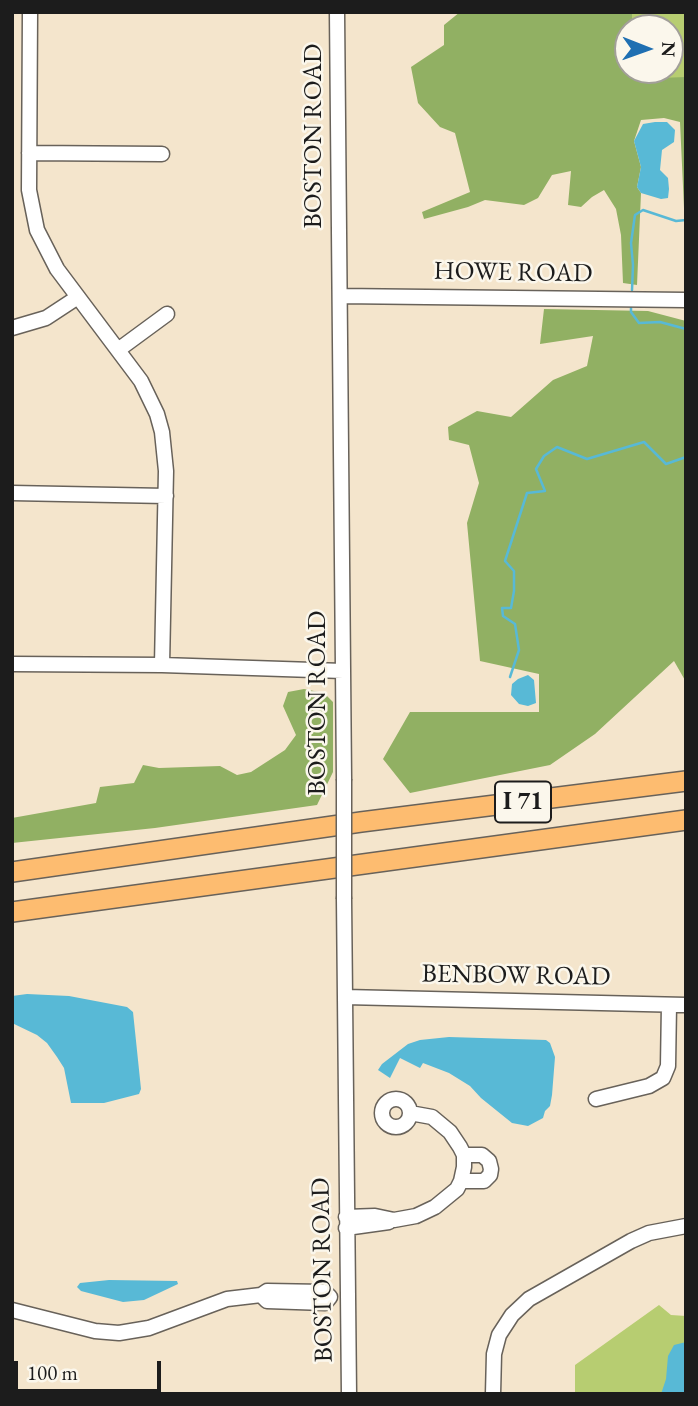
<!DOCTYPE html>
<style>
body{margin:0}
#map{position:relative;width:698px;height:1406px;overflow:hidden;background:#f4e5cc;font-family:"EB Garamond",serif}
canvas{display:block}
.frame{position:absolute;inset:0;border:14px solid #1c1c1c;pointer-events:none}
.north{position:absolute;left:614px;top:14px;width:70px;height:70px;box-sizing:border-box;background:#fbf7ec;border:2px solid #a29f99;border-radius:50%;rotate:91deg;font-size:19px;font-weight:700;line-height:28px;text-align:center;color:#1c1c1c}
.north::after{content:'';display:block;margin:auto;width:24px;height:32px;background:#1f6fb2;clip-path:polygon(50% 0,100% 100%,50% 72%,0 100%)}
.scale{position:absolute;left:14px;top:1361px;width:147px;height:32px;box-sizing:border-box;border:4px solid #1c1c1c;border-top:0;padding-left:9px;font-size:21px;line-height:24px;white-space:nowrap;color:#1c1c1c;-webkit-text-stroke:5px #fbf7ec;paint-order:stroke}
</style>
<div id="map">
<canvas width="698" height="1406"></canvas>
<div class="frame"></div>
<div class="north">N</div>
<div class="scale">100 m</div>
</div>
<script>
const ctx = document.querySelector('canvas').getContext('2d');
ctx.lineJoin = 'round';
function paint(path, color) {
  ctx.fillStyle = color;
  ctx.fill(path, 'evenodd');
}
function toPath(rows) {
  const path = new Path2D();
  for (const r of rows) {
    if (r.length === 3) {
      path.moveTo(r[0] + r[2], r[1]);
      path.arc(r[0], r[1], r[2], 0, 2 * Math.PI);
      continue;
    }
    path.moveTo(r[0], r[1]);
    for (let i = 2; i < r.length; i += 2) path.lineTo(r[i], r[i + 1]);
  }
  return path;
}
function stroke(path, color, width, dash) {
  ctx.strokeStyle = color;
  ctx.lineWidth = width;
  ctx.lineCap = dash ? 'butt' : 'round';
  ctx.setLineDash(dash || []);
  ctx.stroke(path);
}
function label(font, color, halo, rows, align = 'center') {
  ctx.font = font + ' "EB Garamond",serif';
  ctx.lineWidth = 5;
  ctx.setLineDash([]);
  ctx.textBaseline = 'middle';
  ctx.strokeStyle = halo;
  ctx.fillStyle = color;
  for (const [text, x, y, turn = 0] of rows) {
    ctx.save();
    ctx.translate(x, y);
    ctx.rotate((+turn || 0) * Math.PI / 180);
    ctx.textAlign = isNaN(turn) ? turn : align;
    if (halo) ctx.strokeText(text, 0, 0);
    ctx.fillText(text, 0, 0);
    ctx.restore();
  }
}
const green = toPath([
 [632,12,686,12,686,105,632,107,632,70,670,70,670,28,632,28],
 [659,1305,671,1315,686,1316,686,1394,575,1394,575,1365]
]);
const forest = toPath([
 [460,12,632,12,632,28,628,28,628,70,632,70,632,79,686,77,686,251,680,122,664,118,641,120,634,141,641,167,637,187,641,193,637,285,623,283,621,235,616,209,604,190,592,197,581,207,568,205,571,171,552,175,538,198,524,205,485,200,468,207,424,219,422,212,470,192,455,133,440,127,418,103,411,67,444,45,444,25],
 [544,309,648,311,686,321,686,682,674,661,595,734,550,765,410,793,383,759,410,712,539,712,539,674,480,661,467,523,479,483,469,445,449,440,448,427,477,411,511,417,553,380,587,366,593,336,540,344],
 [304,689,324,693,333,702,333,772,317,805,155,828,12,843,12,818,96,803,100,787,134,783,143,765,159,768,220,766,237,775,251,772,285,750,296,735,283,706,288,692]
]);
const water = toPath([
 [655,122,667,122,675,130,674,142,662,150,660,170,668,178,669,189,668,198,661,199,641,193,637,187,641,167,634,141,643,124],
 [528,675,534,680,536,703,528,706,519,704,511,695,512,684,518,679],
 [27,994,69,996,127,1007,133,1012,141,1089,139,1094,104,1103,71,1103,64,1068,57,1057,47,1043,37,1035,12,1023,12,996],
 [449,1037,546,1040,550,1043,555,1057,552,1095,550,1106,545,1111,543,1118,528,1126,512,1123,481,1098,470,1086,449,1073,423,1063,420,1068,400,1058,390,1078,378,1070,382,1064,408,1044,420,1040],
 [109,1280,177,1281,178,1284,144,1300,123,1302,81,1291,77,1287,80,1283],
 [686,1342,686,1394,661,1394,666,1379,668,1356,674,1345]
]);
const stream = toPath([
 [632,290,633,265,631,243,635,215,643,210,676,221,686,220],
 [631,308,631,312,639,323,660,322,686,329],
 [510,677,519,650,515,624,503,616,502,608,511,608,514,591,514,571,505,561,527,493,545,491,536,469,544,456,557,447,587,459,644,442,666,464,686,457]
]);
const minor = toPath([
 [30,12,29,190,37,230,57,269,141,381,157,414,162,432,166,471,162,665],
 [337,12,344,779],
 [29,153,162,154],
 [340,296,686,300],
 [12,328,46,318,78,297],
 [118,350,167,314],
 [12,493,166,496],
 [12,664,162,665,343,671],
 [344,899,349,1394],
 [345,997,686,1005],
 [396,1113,14],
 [596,1099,649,1086,663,1078,668,1066,669,1005],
 [461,1181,484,1181,490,1175,491,1169,489,1161,482,1155,464,1155],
 [346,1217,375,1216,394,1220,416,1216,435,1207,457,1189,461,1181,464,1167,464,1155,460,1147,450,1132,432,1117,410,1113],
 [346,1228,389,1222],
 [12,1310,95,1331,119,1333,149,1328,227,1299,261,1295,267,1291,325,1292,330,1297,325,1303,267,1301,261,1295],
 [493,1394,494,1354,499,1335,512,1315,529,1299,631,1241,649,1233,686,1226]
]);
const highway = toPath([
 [12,872,361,822,686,781],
 [12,912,686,820]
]);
const minorBridge = toPath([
 [344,779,344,899]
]);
const shields = [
 [523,802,56]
];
const shieldNames = [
 ["I 71",523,802]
];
const streetNames = [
 ["BOSTON ROAD",314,136,-90],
 ["HOWE ROAD",513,273,1],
 ["BOSTON ROAD",318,703,-90],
 ["BENBOW ROAD",516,976,1],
 ["BOSTON ROAD",323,1270,-91]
];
paint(green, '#b7cd71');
paint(forest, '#91b063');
paint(water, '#58b9d6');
stroke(stream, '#58b9d6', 2.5);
stroke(minor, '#68625a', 17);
stroke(highway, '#68625a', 22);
stroke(minor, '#fff', 14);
stroke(highway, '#fdbc70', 19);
stroke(minorBridge, '#68625a', 17, []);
stroke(minorBridge, '#fff', 14);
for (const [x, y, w] of shields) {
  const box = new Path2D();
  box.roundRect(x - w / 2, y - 20.5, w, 41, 5);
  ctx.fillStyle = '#fbf7ec';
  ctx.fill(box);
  stroke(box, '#1c1c1c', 2);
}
label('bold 24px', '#1c1c1c', null, shieldNames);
label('26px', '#1c1c1c', '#fbf7ec', streetNames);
</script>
